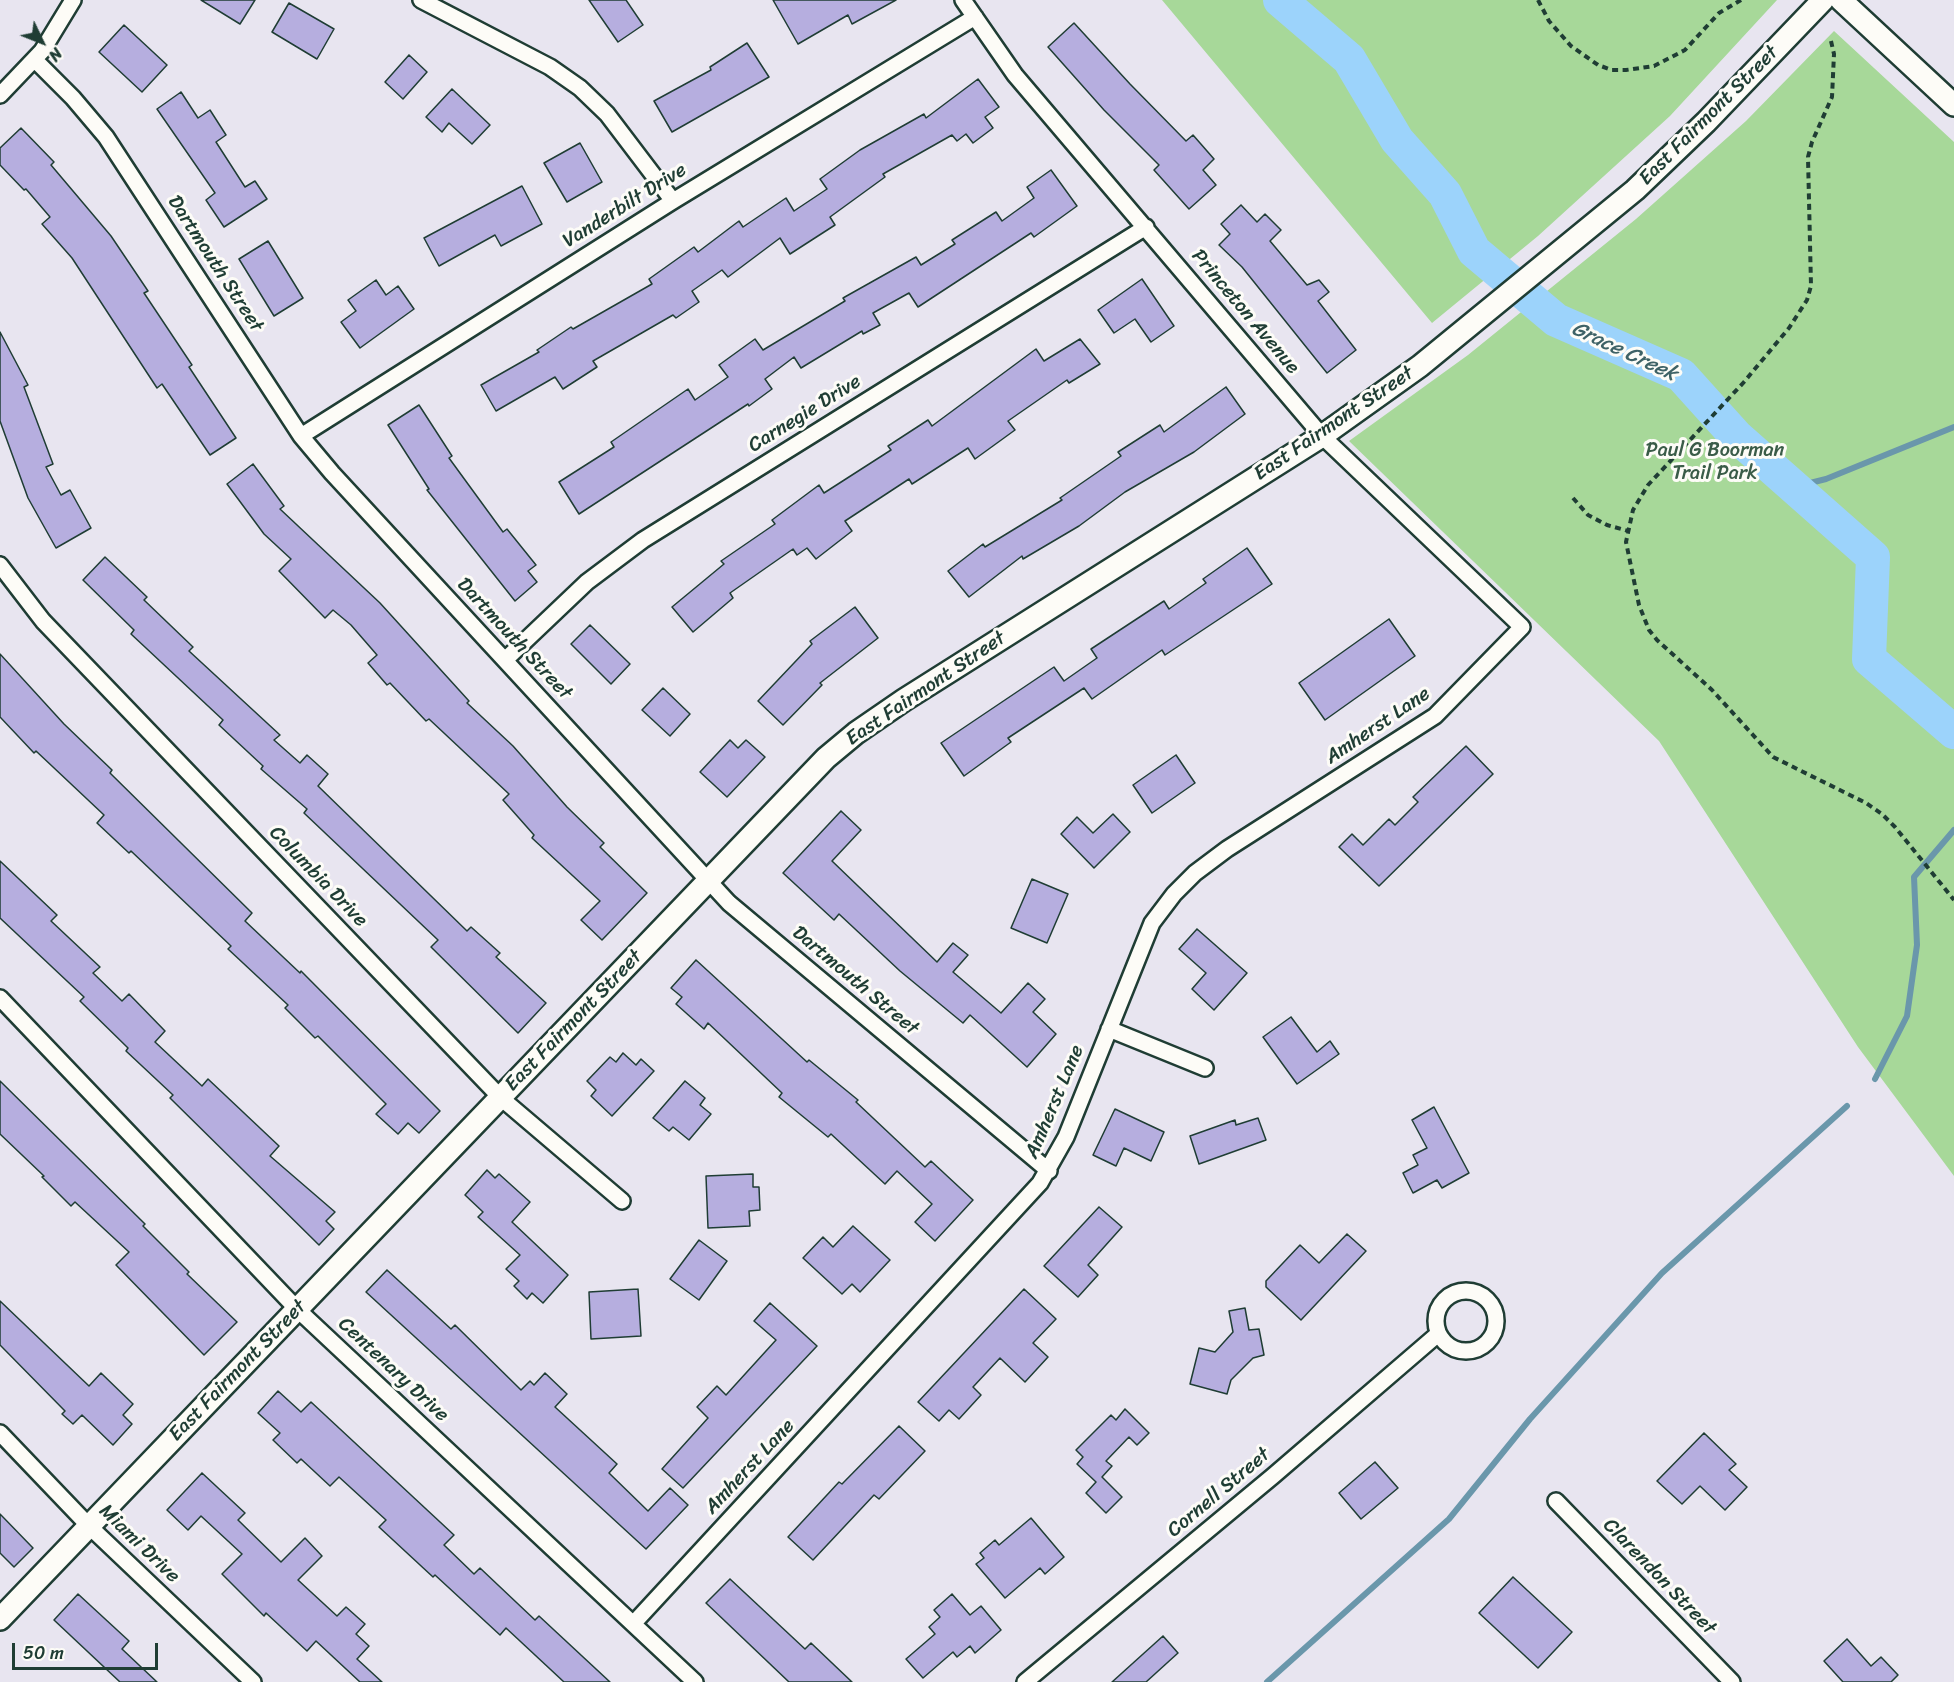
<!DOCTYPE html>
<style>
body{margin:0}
#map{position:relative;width:1954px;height:1682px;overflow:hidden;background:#e8e5f0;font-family:Sriracha,sans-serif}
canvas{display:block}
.north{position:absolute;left:12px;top:12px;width:60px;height:60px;-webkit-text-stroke:4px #fdfcf7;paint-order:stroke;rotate:133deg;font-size:16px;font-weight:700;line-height:24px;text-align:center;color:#1f3d34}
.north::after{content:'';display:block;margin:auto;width:21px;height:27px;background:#1f3d34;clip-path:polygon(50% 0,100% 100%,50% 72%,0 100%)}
.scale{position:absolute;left:12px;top:1643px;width:146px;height:27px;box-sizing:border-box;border:3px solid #1f3d34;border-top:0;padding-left:8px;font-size:18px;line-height:21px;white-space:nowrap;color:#1f3d34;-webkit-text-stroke:4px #fdfcf7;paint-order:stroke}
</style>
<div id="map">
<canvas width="1954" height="1682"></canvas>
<div class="north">N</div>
<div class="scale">50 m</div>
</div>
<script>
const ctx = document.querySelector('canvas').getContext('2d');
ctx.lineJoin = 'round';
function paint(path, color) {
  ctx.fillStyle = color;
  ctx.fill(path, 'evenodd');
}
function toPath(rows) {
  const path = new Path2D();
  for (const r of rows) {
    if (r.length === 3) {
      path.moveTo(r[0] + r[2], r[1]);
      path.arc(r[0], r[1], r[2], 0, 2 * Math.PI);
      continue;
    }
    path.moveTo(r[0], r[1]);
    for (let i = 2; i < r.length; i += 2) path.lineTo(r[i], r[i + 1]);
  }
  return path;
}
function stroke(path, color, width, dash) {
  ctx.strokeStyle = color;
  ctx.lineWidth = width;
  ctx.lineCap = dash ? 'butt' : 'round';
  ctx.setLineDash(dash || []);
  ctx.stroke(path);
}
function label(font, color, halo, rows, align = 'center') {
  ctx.font = font + ' Sriracha,sans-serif';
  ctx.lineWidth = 6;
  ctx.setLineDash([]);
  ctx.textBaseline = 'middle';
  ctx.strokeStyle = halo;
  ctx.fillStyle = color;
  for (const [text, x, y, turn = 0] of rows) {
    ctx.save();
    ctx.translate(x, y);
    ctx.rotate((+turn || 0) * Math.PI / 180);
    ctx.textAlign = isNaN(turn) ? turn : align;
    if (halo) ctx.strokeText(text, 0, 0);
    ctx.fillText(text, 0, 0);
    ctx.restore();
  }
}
const green = toPath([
 [1162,0,1777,0,1670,116,1538,236,1432,323],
 [1834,31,1954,142,1954,1176,1858,1047,1659,741,1349,441,1468,355,1636,219,1746,121]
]);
const stream = toPath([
 [1794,487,1826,479,1954,427],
 [1875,1079,1907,1016,1917,945,1914,877,1954,830],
 [1267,1682,1449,1519,1530,1419,1662,1273,1847,1106]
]);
const river = toPath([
 [1280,0,1349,59,1397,140,1445,194,1474,251,1556,320,1681,375,1736,436,1873,557,1869,659,1954,732]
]);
const building = toPath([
 [201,0,255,0,240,24,201,0],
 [589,0,626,0,643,25,618,42,589,0],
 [773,0,896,0,852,24,848,15,798,44,773,0],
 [289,3,334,29,317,59,272,32,289,3],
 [1074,23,1130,84,1186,141,1193,135,1214,159,1203,170,1216,185,1189,209,1154,170,1159,165,1104,110,1048,47,1074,23],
 [124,25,167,65,142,92,99,52,124,25],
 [747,43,769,77,672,132,654,101,711,70,710,67,747,43],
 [409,55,427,72,403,99,385,82,409,55],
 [978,79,999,107,985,117,993,128,973,143,966,134,957,141,952,135,883,174,885,177,830,217,835,225,790,254,780,238,728,277,722,270,692,291,699,302,676,318,673,315,593,361,597,367,563,389,555,377,496,411,481,385,539,352,537,350,571,327,573,329,652,284,649,279,694,247,698,252,739,221,743,227,786,198,794,211,827,189,820,179,860,150,924,114,926,118,978,79],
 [452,89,490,125,472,144,449,123,442,132,426,117,452,89],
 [181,92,198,118,210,110,226,135,216,142,245,187,255,181,267,199,224,227,206,200,215,193,157,109,181,92],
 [21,128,54,162,51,165,111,236,148,291,144,293,192,365,189,367,236,438,210,455,162,384,157,388,72,258,42,224,50,217,26,189,24,190,0,165,0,148,21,128],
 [580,143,602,182,567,202,544,163,580,143],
 [1051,170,1077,206,1034,237,1031,233,918,307,909,293,873,313,880,325,863,334,862,331,801,368,794,357,765,379,772,389,749,406,748,404,579,514,559,482,614,447,611,442,688,389,695,400,728,377,719,365,755,339,763,350,845,301,843,298,916,257,921,265,955,244,952,240,996,212,1002,221,1034,198,1027,187,1051,170],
 [522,186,542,224,501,246,495,235,439,266,424,238,522,186],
 [1241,205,1257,222,1265,214,1281,230,1270,241,1307,285,1319,280,1329,292,1318,301,1356,350,1327,373,1242,267,1219,245,1230,234,1221,224,1241,205],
 [268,241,303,298,274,316,239,259,268,241],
 [1142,279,1174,326,1151,342,1135,319,1114,333,1098,310,1142,279],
 [376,280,386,295,398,286,414,309,360,348,341,322,356,311,348,300,376,280],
 [0,332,28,385,24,387,53,464,46,467,61,495,70,490,91,528,56,548,28,498,0,421,0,332],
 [1080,339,1100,364,1069,383,1067,380,1008,421,1015,430,975,459,968,448,912,484,909,479,845,521,852,531,816,559,807,548,797,555,793,549,730,593,733,598,693,632,672,607,724,564,721,561,775,524,772,520,819,485,824,493,891,450,888,446,928,420,932,426,1036,349,1044,361,1080,339],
 [1226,387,1245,414,1194,452,1125,492,1079,526,1023,559,1022,556,969,597,948,571,983,544,985,547,1062,500,1060,498,1121,456,1118,452,1160,425,1164,432,1226,387],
 [419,405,452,456,449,458,503,532,507,529,536,565,528,571,537,582,515,601,427,490,429,489,388,425,419,405],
 [253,464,284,506,280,509,380,603,469,701,467,703,513,746,567,807,604,843,600,847,647,893,602,940,581,920,600,901,532,838,534,835,503,800,509,794,429,719,426,721,390,683,387,685,368,663,377,655,351,625,333,610,325,618,279,571,291,559,264,534,227,484,253,464],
 [1247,548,1272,584,1165,655,1162,650,1092,699,1084,688,1008,738,1011,742,964,776,941,743,1054,667,1064,681,1097,658,1091,649,1164,601,1169,609,1206,583,1203,579,1247,548],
 [105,557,147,597,144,600,193,647,189,651,280,735,274,740,300,763,307,755,328,774,318,786,467,931,471,927,500,953,496,957,546,1003,518,1033,431,947,438,940,304,813,307,809,261,769,263,766,219,725,223,720,131,634,134,630,83,580,105,557],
 [855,607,878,638,820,683,822,685,783,725,758,701,812,644,810,641,855,607],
 [1389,619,1415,656,1325,720,1299,683,1389,619],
 [590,625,630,664,611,684,571,644,590,625],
 [0,654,64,724,112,770,110,773,252,913,245,921,300,973,301,971,440,1111,419,1133,408,1123,398,1134,376,1114,386,1104,318,1036,315,1038,285,1008,288,1005,228,949,231,946,131,851,129,853,97,823,104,815,36,751,34,753,0,717,0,654],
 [663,688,690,714,670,736,642,710,663,688],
 [730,740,738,748,746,740,765,757,727,797,700,772,730,740],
 [1466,746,1493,774,1379,886,1339,847,1352,834,1363,845,1389,819,1395,825,1418,802,1413,797,1466,746],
 [1176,755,1195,783,1152,813,1133,785,1176,755],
 [841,811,861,830,832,861,937,962,953,943,968,955,953,972,1001,1013,1028,983,1045,999,1033,1012,1056,1034,1027,1067,970,1015,963,1023,900,971,839,914,834,920,783,873,841,811],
 [1113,814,1130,832,1094,868,1061,834,1077,817,1093,833,1113,814],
 [0,861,57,915,51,921,100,967,93,973,122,1001,129,994,165,1031,155,1042,202,1086,208,1079,279,1146,270,1156,335,1212,326,1221,334,1229,319,1245,170,1098,173,1095,126,1051,128,1048,80,1001,84,997,0,918,0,861],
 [1032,879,1068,894,1047,943,1011,928,1032,879],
 [1197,929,1247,973,1214,1010,1192,989,1206,973,1179,949,1197,929],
 [696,960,807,1062,809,1060,858,1100,856,1102,925,1167,931,1161,973,1200,935,1241,915,1222,932,1204,897,1171,885,1184,831,1134,828,1137,779,1097,782,1093,708,1023,704,1029,676,1004,682,997,671,988,696,960],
 [1291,1017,1317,1052,1330,1041,1339,1054,1297,1084,1263,1037,1291,1017],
 [623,1053,636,1065,641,1059,654,1071,612,1116,591,1096,596,1090,587,1081,610,1057,616,1062,623,1053],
 [0,1081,145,1224,143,1226,189,1272,187,1274,237,1322,204,1355,116,1265,129,1252,75,1202,71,1206,42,1177,44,1176,0,1134,0,1081],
 [685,1081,705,1098,700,1105,711,1114,689,1140,673,1127,669,1131,653,1118,685,1081],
 [1434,1107,1469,1173,1442,1188,1437,1180,1413,1193,1403,1173,1418,1165,1413,1155,1427,1148,1412,1120,1434,1107],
 [1115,1109,1164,1132,1151,1161,1124,1148,1116,1166,1093,1155,1115,1109],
 [1258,1118,1266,1140,1199,1164,1190,1136,1235,1120,1236,1125,1258,1118],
 [487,1170,495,1178,499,1174,530,1202,512,1222,568,1275,543,1303,532,1293,527,1299,514,1286,519,1281,506,1269,520,1255,478,1217,483,1212,465,1195,487,1170],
 [753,1174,753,1187,759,1187,760,1210,749,1211,750,1226,708,1228,706,1176,753,1174],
 [1099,1207,1122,1227,1088,1265,1098,1275,1078,1297,1044,1266,1099,1207],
 [853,1226,890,1260,860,1292,852,1284,842,1294,803,1258,823,1237,833,1247,853,1226],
 [1347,1234,1366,1251,1301,1320,1266,1287,1266,1281,1300,1245,1319,1263,1347,1234],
 [699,1240,727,1261,699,1300,670,1279,699,1240],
 [387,1270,451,1329,455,1325,521,1390,530,1381,534,1385,545,1373,567,1394,555,1407,617,1464,609,1473,648,1511,670,1488,688,1505,646,1549,366,1292,387,1270],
 [638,1289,641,1336,591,1339,589,1292,638,1289],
 [1024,1289,1056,1319,1033,1343,1048,1357,1025,1382,1000,1358,973,1387,981,1395,959,1419,949,1410,939,1421,918,1402,1024,1289],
 [0,1301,89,1386,101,1373,133,1404,123,1415,132,1424,113,1445,82,1415,73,1424,62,1414,65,1411,0,1345,0,1301],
 [770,1303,817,1346,683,1488,662,1469,708,1418,697,1407,717,1386,726,1395,776,1340,754,1321,770,1303],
 [1245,1308,1249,1330,1259,1329,1264,1355,1253,1358,1231,1380,1227,1394,1190,1384,1199,1348,1215,1352,1233,1332,1229,1311,1245,1308],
 [278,1391,301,1412,311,1402,454,1535,444,1545,474,1574,480,1568,535,1620,539,1616,610,1682,564,1682,506,1628,500,1635,435,1575,433,1577,379,1527,386,1520,339,1477,330,1486,301,1459,297,1463,273,1440,280,1433,258,1413,278,1391],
 [1125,1409,1149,1433,1137,1445,1129,1437,1106,1461,1112,1466,1102,1477,1122,1497,1106,1513,1086,1493,1096,1482,1077,1464,1083,1457,1076,1450,1111,1415,1116,1420,1125,1409],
 [899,1426,925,1451,879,1499,874,1495,813,1560,788,1537,839,1482,842,1484,899,1426],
 [1704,1433,1736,1464,1729,1470,1747,1487,1725,1510,1700,1486,1682,1504,1657,1481,1704,1433],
 [1375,1462,1398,1488,1361,1519,1339,1493,1375,1462],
 [202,1473,245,1513,238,1520,281,1562,305,1538,322,1556,298,1580,337,1616,346,1607,365,1624,356,1634,369,1646,357,1659,382,1682,360,1682,316,1641,307,1651,266,1613,264,1616,222,1574,242,1554,201,1516,188,1530,167,1510,202,1473],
 [0,1514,33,1548,14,1567,0,1553,0,1514],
 [1031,1518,1064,1557,1045,1574,1040,1568,1005,1598,976,1564,984,1558,980,1553,995,1540,999,1545,1031,1518],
 [1513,1577,1572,1632,1538,1668,1479,1613,1513,1577],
 [730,1579,805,1649,811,1643,852,1682,789,1682,706,1603,730,1579],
 [78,1594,129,1641,122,1649,157,1682,120,1682,54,1620,78,1594],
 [952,1594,970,1615,981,1606,1001,1630,975,1653,970,1646,957,1657,953,1652,923,1678,906,1659,935,1634,929,1627,940,1617,934,1610,952,1594],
 [1163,1636,1178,1653,1146,1682,1112,1682,1163,1636],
 [1847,1639,1871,1666,1881,1657,1898,1675,1891,1682,1843,1682,1824,1661,1847,1639]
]);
const path = toPath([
 [1538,0,1549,21,1571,46,1598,65,1612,70,1626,70,1654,66,1685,50,1719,13,1741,0],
 [1831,41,1834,54,1832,97,1812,142,1808,157,1811,286,1807,300,1789,328,1744,382,1648,485,1633,510,1626,542,1639,605,1649,630,1657,640,1712,690,1773,757,1866,803,1882,814,1895,827,1954,900],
 [1573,498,1588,515,1607,525,1628,531]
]);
const street = toPath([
 [421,0,550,67,580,88,607,114,673,201],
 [35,60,73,98,106,137,301,436,332,473,729,903,1049,1171],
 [0,95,42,51,73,0],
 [301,436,673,201,975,17],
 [0,565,43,621,501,1098,622,1201],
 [505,660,587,582,643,540,1146,227],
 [0,998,297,1309,695,1682],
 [1109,1029,1205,1068],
 [1466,1321,30],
 [0,1433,89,1526,253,1682],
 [1556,1501,1732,1682],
 [633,1624,1040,1183,1066,1137,1152,923,1174,894,1195,873,1227,849,1435,716,1522,627,1322,436,1015,75,963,0],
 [1025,1682,1273,1476,1438,1334]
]);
const secondary = toPath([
 [1841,0,1954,105],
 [0,1619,826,758,856,733,904,700,1322,436,1420,366,1635,190,1706,122,1823,0]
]);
const streetNames = [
 ["East Fairmont Street",1709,116,-45],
 ["Vanderbilt Drive",625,206,-32],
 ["Dartmouth Street",215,264,57],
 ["Princeton Avenue",1245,312,50],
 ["Carnegie Drive",805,414,-32],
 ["East Fairmont Street",1334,424,-34],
 ["Dartmouth Street",514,639,47],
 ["East Fairmont Street",926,689,-34],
 ["Amherst Lane",1378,726,-34],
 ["Columbia Drive",318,877,46],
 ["Dartmouth Street",855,981,40],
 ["East Fairmont Street",574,1021,-46],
 ["Amherst Lane",1055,1102,-67],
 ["Centenary Drive",393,1370,43],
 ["East Fairmont Street",238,1371,-46],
 ["Amherst Lane",750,1467,-47],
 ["Cornell Street",1219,1493,-40],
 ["Miami Drive",139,1544,44],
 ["Clarendon Street",1659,1577,46]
];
const parkNames = [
 ["Paul G Boorman",1715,451],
 ["Trail Park",1715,474]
];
const waterNames = [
 ["Grace Creek",1624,352,25]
];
paint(green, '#a7d899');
stroke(stream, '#6a97ab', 6);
stroke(river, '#9cd3fb', 34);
paint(building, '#b6aedf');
stroke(building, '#1f3d34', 1.5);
stroke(street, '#1f3d34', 20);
stroke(secondary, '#1f3d34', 26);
stroke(path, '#1f3d34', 4, [6, 4.5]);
stroke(street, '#fdfcf7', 15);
stroke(secondary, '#fdfcf7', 21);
label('20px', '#1f3d34', '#fdfcf7', streetNames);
label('20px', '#3a5c48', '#fdfcf7', parkNames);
label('italic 21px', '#3e6266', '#fdfcf7', waterNames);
</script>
